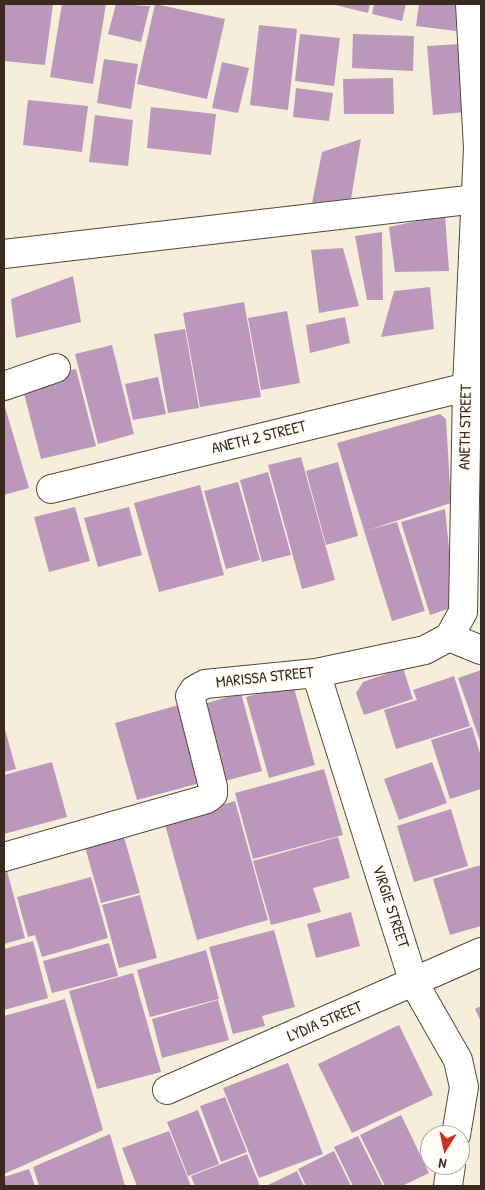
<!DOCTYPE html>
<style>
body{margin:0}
#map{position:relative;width:485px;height:1190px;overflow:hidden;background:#f5eedb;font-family:"Patrick Hand",sans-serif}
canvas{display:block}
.frame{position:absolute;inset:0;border:5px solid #3b2a1e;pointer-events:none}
.north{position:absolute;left:420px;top:1125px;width:50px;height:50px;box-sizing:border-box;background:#fdfcf7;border:1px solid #afa8a0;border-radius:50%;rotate:190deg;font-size:14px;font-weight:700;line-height:20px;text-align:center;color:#3b2a1e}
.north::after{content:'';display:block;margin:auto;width:18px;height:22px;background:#c8321e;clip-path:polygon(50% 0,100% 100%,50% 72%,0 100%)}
</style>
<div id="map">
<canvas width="485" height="1190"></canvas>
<div class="frame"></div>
<div class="north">N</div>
</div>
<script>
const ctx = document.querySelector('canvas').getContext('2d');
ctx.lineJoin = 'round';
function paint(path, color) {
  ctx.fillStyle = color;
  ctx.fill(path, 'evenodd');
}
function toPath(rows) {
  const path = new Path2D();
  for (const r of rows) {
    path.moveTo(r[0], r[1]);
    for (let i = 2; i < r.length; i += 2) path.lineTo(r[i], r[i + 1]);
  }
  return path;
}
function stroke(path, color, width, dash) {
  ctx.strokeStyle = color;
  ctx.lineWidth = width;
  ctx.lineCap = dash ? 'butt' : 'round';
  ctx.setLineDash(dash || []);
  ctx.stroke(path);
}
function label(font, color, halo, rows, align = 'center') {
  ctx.font = font + ' "Patrick Hand",sans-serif';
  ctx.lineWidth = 5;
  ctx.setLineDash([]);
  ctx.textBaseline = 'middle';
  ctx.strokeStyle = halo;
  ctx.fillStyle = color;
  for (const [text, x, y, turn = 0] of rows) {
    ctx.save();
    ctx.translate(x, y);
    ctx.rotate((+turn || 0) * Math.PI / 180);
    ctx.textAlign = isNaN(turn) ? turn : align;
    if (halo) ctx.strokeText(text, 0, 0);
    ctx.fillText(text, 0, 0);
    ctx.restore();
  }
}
const building = toPath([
 [4,4,53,4,45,65,4,61],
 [62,4,106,4,93,84,50,77],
 [116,4,150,6,141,42,108,34],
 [155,4,225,19,207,99,137,84],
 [331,4,370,4,368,13],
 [374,4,406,4,402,21,372,14],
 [419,4,459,4,456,31,416,26],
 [259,25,297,29,288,110,250,105],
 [300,34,340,38,334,86,295,81],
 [353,34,414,36,413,71,352,68],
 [460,44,466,112,433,115,427,46],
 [104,59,138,64,131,109,97,103],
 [222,62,249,68,238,113,212,108],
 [393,78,394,114,344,114,343,79],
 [296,88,333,93,329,121,293,117],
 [28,100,88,106,82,152,23,145],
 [151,107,216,114,211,155,147,148],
 [95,115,133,120,128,166,89,162],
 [361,139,351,199,312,203,322,152],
 [445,215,449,271,395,272,389,227],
 [382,232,383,300,367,300,355,236],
 [343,248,359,306,319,313,311,250],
 [73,276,81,322,16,338,11,299],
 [430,287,434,329,381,337,394,291],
 [244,302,261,397,200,407,183,313],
 [287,311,300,383,261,390,248,318],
 [345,317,350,343,310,353,306,325],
 [185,329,199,408,168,413,154,334],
 [112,345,134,434,98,444,75,354],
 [76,369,96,446,41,459,21,382],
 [158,377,166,414,133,420,125,384],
 [4,404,29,488,4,495],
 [440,414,446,419,451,503,368,530,397,522,425,611,392,621,337,443],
 [301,457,335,580,302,589,268,465],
 [338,462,358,536,326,545,306,471],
 [268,472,291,555,262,562,240,480],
 [238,482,260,560,226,569,204,491],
 [200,485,224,575,159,592,134,503],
 [75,507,90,561,49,572,34,517],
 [129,507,142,555,98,567,84,518],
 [445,509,453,587,451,608,430,615,401,522],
 [403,668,413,699,364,715,356,693,363,682],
 [481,670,481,744,458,678],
 [454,676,470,726,396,749,384,710,417,700,413,690],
 [293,684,315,765,269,778,246,697],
 [241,693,262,771,225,781,204,704],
 [182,704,204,782,137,800,115,723],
 [4,726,16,769,4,772],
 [472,727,481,757,481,789,450,799,431,740],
 [52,762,67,817,4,834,4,775],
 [432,762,447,803,399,820,384,779],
 [324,769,343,835,253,859,235,793],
 [235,801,268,920,197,940,164,821],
 [451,809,468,866,414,882,397,826],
 [124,837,140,893,101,903,85,847],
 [338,837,350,878,313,888,321,912,271,925,253,861],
 [481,865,481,926,450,935,433,879],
 [4,867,6,867,25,938,4,944],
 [91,877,108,938,42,957,35,935,28,937,17,897],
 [140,895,157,958,119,968,102,905],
 [351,912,360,946,316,958,307,924],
 [274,930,295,1007,262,1016,265,1026,233,1034,209,947],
 [33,941,48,998,4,1010,4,949],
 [109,943,118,976,52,993,43,961],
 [206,950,219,999,150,1017,137,970],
 [133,973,161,1072,97,1089,69,991],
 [65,999,103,1130,4,1174,4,1016],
 [218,1000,229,1040,162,1058,152,1019],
 [481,1006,481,1022,475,1009],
 [399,1025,433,1095,352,1133,318,1064],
 [288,1063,323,1154,259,1178,223,1088],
 [225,1097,247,1152,221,1162,200,1106],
 [198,1110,219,1164,188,1176,167,1122],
 [401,1115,429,1173,402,1186,385,1186,360,1135],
 [169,1131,191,1186,137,1186,122,1148],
 [110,1134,125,1186,39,1186,33,1167],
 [358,1136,383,1186,353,1186,334,1147],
 [334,1151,351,1186,306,1186,298,1169],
 [247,1154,260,1186,195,1186,191,1176],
 [29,1169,35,1186,4,1186,4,1177],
 [297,1171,304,1186,266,1186]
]);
const minor = toPath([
 [4,254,476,199],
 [4,386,56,368],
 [51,489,467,387],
 [449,637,463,612,467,387,478,148,470,4],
 [449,637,481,650],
 [316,673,414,983,458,1060,464,1087,456,1135],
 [4,857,207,799,213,794,213,787,190,696,194,690,205,684,316,673,425,650,449,637],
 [167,1090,481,952],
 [448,1186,451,1165]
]);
const streetNames = [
 ["ANETH STREET",466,427,-89],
 ["ANETH 2 STREET",259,438,-14],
 ["MARISSA STREET",265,678,-6],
 ["VIRGIE STREET",390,907,72],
 ["LYDIA STREET",325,1022,-23]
];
paint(building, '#bc97bc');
stroke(minor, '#57473a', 30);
stroke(minor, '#fff', 28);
label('16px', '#3b2a1e', '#fdfcf7', streetNames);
</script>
